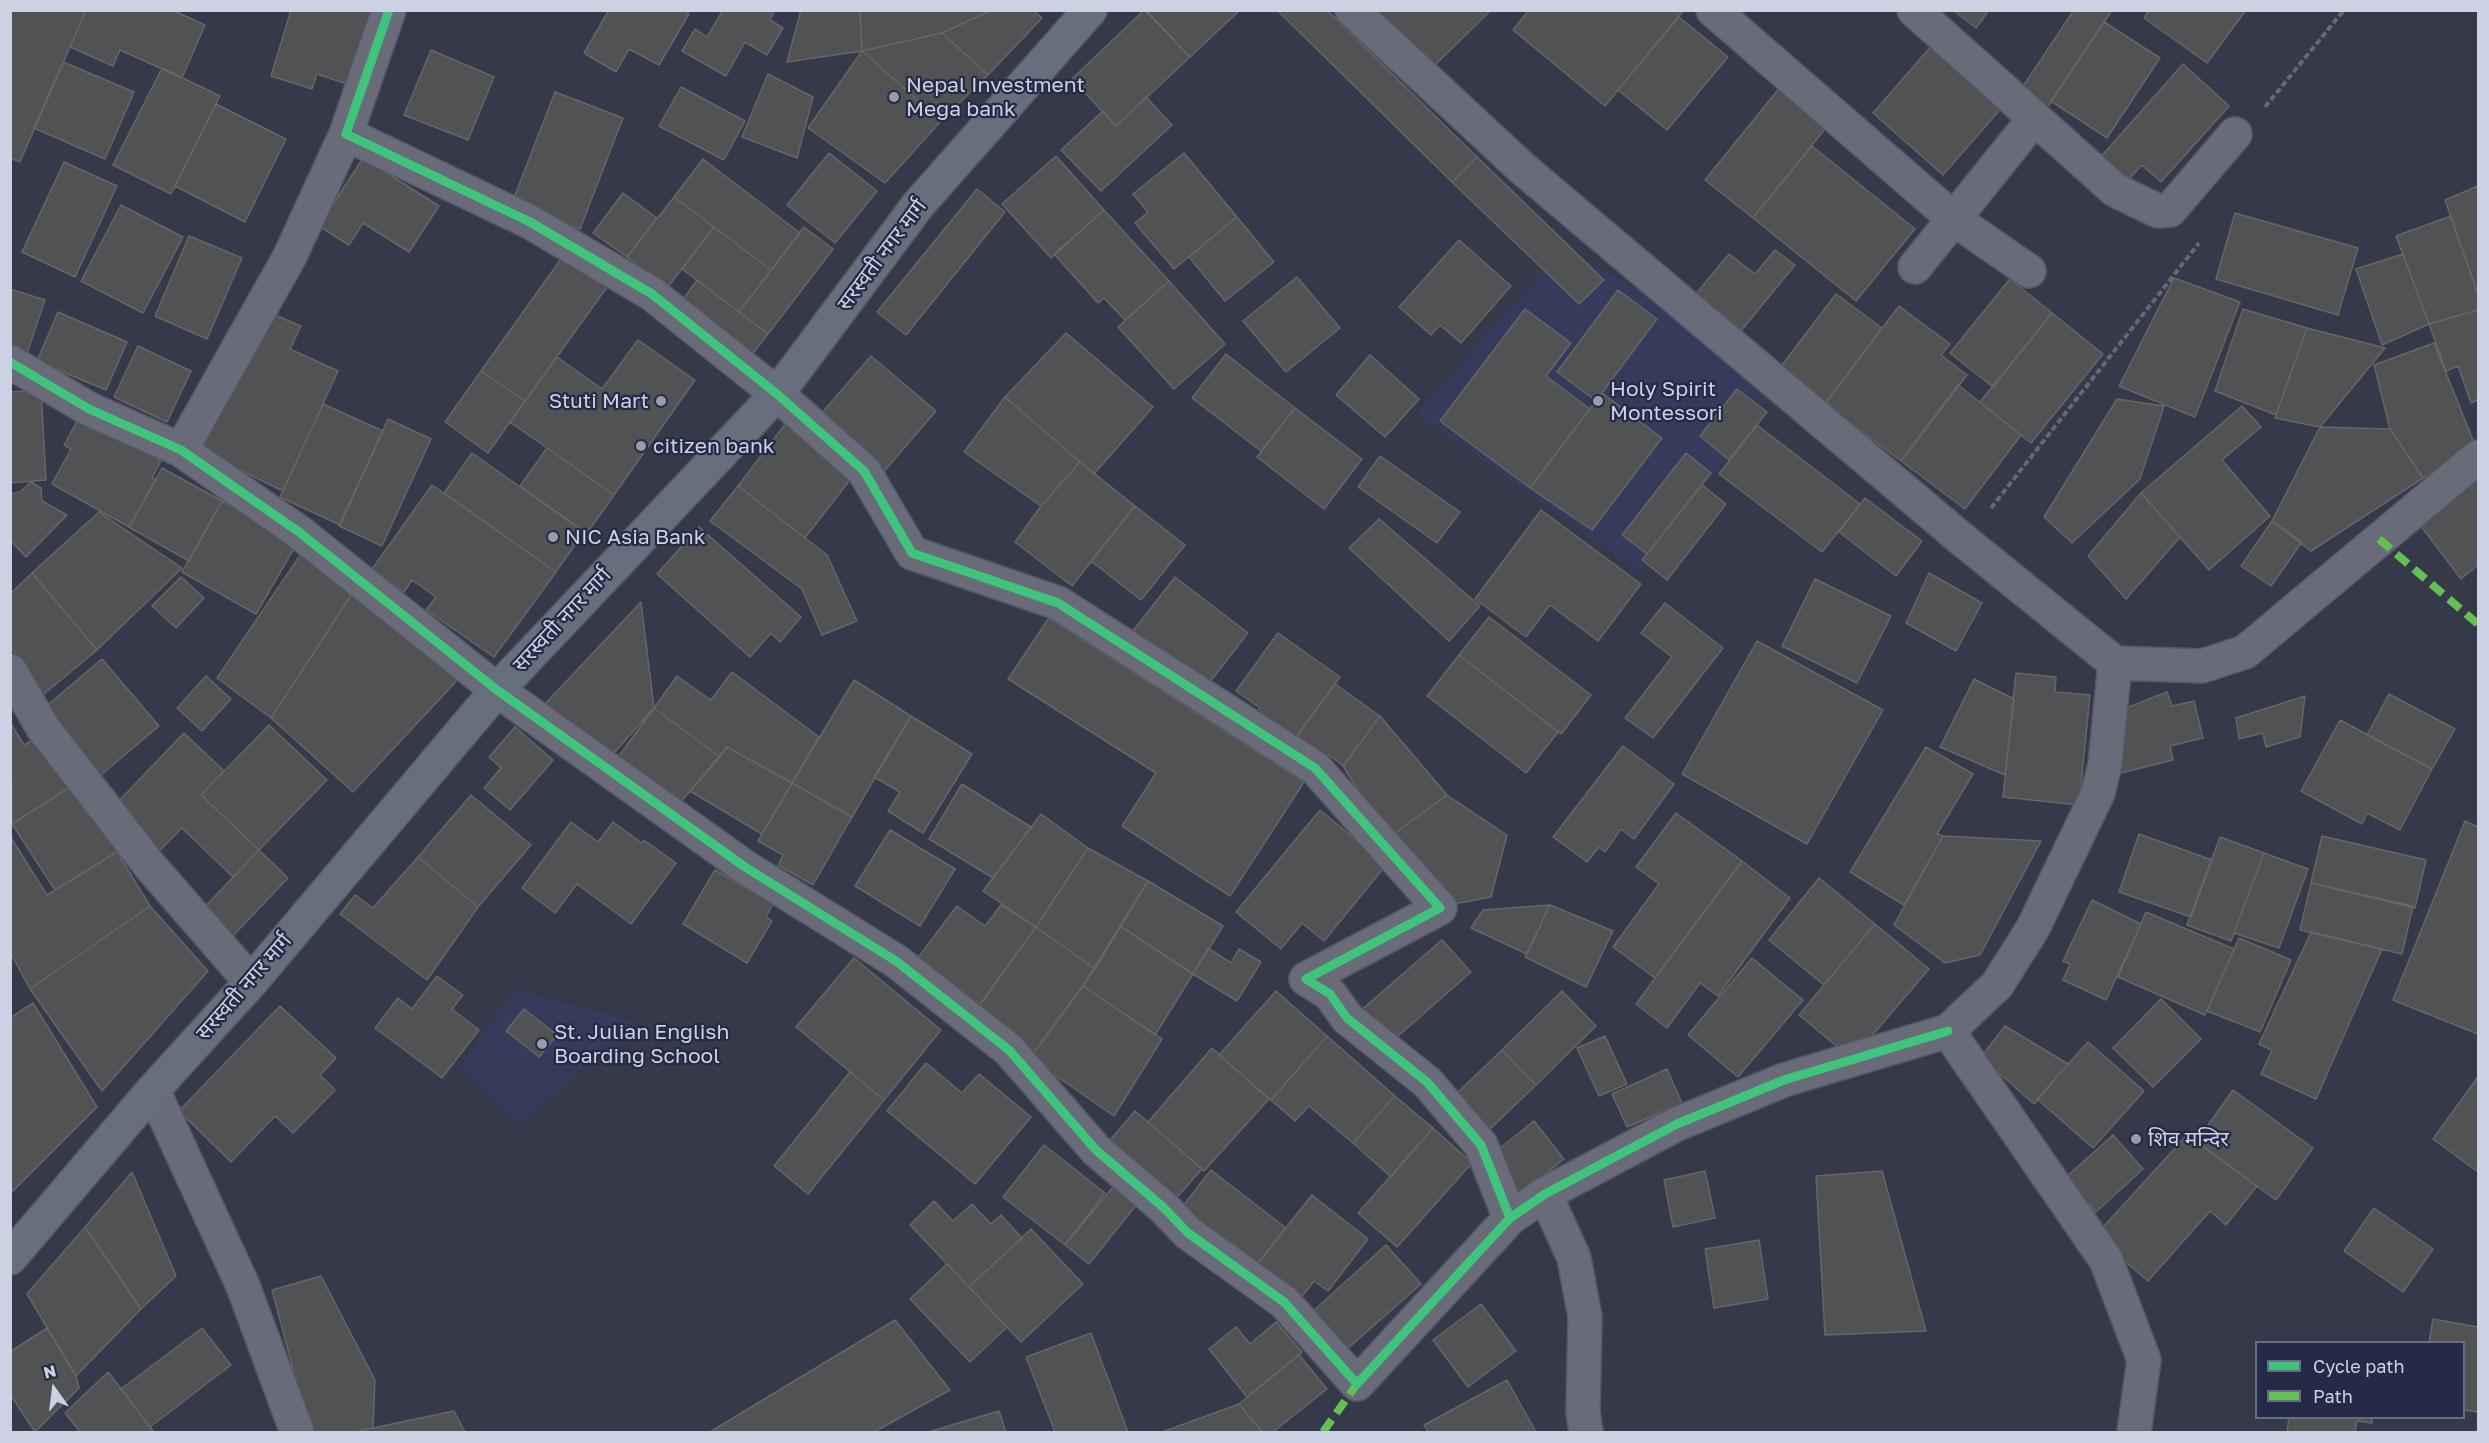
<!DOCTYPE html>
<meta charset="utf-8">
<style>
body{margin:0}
#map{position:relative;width:2489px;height:1443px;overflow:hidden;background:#363949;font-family:"Golos Text",sans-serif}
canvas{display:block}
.frame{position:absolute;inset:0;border:12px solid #ccd1e3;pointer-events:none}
.legend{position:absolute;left:2255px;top:1341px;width:210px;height:78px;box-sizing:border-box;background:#252a46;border:2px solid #686d85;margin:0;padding:8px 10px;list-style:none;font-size:18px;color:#ccd1e3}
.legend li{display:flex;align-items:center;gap:12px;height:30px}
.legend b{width:30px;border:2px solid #686d85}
.north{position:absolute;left:24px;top:1359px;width:60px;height:60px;-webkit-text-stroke:4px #252a46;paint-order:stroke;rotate:346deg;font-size:16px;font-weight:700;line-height:24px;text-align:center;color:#ccd1e3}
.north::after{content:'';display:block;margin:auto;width:21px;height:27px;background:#ccd1e3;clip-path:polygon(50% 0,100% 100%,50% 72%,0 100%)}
</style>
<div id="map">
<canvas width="2489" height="1443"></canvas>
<div class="frame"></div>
<ul class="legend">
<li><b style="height:8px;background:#40c37c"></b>Cycle path</li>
<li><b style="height:8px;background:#63c152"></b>Path</li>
</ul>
<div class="north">N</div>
</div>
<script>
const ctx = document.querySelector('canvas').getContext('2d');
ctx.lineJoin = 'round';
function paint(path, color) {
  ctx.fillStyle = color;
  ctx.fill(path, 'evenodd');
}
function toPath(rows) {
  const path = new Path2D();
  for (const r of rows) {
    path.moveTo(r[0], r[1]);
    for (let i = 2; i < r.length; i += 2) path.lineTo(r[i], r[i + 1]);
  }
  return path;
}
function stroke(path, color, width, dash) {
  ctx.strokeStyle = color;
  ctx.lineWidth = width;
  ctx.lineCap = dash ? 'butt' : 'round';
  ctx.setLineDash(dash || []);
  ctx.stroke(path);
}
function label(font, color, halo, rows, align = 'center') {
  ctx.font = font + ' "Golos Text","Noto Sans Devanagari",sans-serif';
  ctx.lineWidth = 4.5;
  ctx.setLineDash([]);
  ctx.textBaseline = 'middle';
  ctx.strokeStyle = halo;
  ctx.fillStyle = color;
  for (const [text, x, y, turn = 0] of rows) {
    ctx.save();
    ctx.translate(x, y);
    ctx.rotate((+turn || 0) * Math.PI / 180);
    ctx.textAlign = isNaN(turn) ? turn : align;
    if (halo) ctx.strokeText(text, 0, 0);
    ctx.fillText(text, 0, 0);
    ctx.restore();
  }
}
const built = toPath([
 [1564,248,1652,297,1777,387,1641,573,1417,414],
 [515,989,634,1021,520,1126,459,1067]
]);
const building = toPath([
 [10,10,86,10,20,162,10,158,10,10],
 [86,10,172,10,205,25,182,78,120,50,113,66,70,47,86,10],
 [291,10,371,10,347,84,317,74,312,89,271,76,291,10],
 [609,10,682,10,689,14,659,65,629,49,616,72,584,53,609,10],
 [723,10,775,10,770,20,783,28,767,55,745,42,726,76,682,51,695,29,707,37,723,10],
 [801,10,860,10,862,51,787,62,801,10],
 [860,10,992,10,942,33,862,51,860,10],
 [992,10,1033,10,1042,18,988,75,942,33,992,10],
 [1144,10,1190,57,1116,126,1072,79,1144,10],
 [1146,10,1240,10,1190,57,1146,10],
 [1277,10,1327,10,1477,157,1452,182,1277,10],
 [1367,10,1491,10,1428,72,1367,10],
 [1529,10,1684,10,1605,106,1513,30,1529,10],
 [1953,10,1989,10,1976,28,1953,10],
 [2074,10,2112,10,2045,111,2018,94,2074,10],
 [2149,10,2246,10,2207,63,2144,18,2149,10],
 [1679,17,1728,57,1667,130,1618,90,1679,17],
 [2104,22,2160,58,2107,138,2051,101,2104,22],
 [942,33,988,75,941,121,862,51,942,33],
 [1934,43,2004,105,1943,175,1873,113,1934,43],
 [431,50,494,77,468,140,404,115,431,50],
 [862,51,941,121,885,183,808,128,862,51],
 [63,62,134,92,105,159,34,128,63,62],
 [2183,64,2229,106,2161,182,2142,165,2125,183,2098,160,2183,64],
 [162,68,220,96,171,194,113,165,162,68],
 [768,74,813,97,797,158,742,137,768,74],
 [1781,86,1829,124,1753,218,1705,180,1781,86],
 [681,87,745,121,724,160,659,126,681,87],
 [555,92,623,118,580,229,512,203,555,92],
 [1146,97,1172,125,1101,191,1061,150,1103,111,1116,126,1146,97],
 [216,104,286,139,245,222,175,186,216,104],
 [1812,146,1915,229,1856,301,1753,218,1812,146],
 [829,153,877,191,835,243,787,205,829,153],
 [1184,153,1237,217,1174,269,1135,223,1148,212,1133,194,1184,153],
 [1056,156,1104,210,1051,258,1002,204,1056,156],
 [1477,157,1604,280,1579,304,1452,182,1477,157],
 [363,158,439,206,409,252,363,223,349,245,319,226,363,158],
 [703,159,800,233,771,270,674,197,703,159],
 [64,162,117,186,75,277,22,252,64,162],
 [2478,186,2478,295,2445,200,2478,186],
 [977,189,1005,212,906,335,877,312,977,189],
 [623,193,657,218,627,257,593,233,623,193],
 [674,197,714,227,667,288,627,257,674,197],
 [121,205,183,237,143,313,81,281,121,205],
 [1104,210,1169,281,1125,320,1104,298,1098,303,1054,254,1104,210],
 [2235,213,2358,248,2338,315,2216,279,2235,213],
 [2451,216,2478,295,2478,310,2429,324,2396,236,2451,216],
 [1237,217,1274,262,1225,301,1189,257,1237,217],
 [714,227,771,270,739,312,682,269,714,227],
 [804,227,833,249,768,334,739,312,804,227],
 [189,236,242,258,207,339,155,316,189,236],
 [1459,240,1511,286,1461,343,1440,325,1431,335,1399,307,1459,240],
 [1775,250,1795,265,1740,332,1695,295,1729,254,1755,274,1775,250],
 [566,252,610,283,525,401,481,371,566,252],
 [2403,254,2429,324,2382,345,2356,269,2403,254],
 [1297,277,1340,328,1286,372,1243,321,1297,277],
 [2174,278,2240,302,2195,417,2119,386,2174,278],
 [2010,279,2052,313,1993,387,1950,353,2010,279],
 [697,280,768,334,747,361,677,308,697,280],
 [1169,281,1225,344,1174,389,1118,327,1169,281],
 [10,289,45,300,26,356,10,351,10,289],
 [1618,290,1657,319,1596,401,1557,372,1618,290],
 [1836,294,1882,328,1825,404,1779,369,1836,294],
 [1899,306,1950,344,1941,355,1967,375,1901,461,1825,404,1899,306],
 [1525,309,1571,343,1546,376,1590,409,1530,488,1440,421,1525,309],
 [2243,309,2307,328,2276,415,2215,391,2243,309],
 [263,310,301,326,290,349,338,371,283,491,199,450,263,310],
 [2478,310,2478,400,2471,403,2458,366,2446,371,2429,324,2478,310],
 [58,312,127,342,106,390,37,361,58,312],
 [2052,313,2103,354,2031,443,1980,402,2052,313],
 [2307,328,2385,348,2320,427,2275,418,2307,328],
 [1066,333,1153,407,1094,474,1005,397,1066,333],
 [638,340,695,380,614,495,510,422,557,357,602,389,638,340],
 [2434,343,2477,450,2423,478,2390,429,2374,365,2434,343],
 [138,346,191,371,167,422,114,397,138,346],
 [1226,354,1295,408,1261,451,1192,398,1226,354],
 [1370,355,1419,399,1385,437,1336,395,1370,355],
 [871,356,936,411,880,476,815,421,871,356],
 [481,371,525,401,488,453,445,422,481,371],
 [1958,385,2021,435,1965,509,1901,461,1958,385],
 [1737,389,1767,412,1729,460,1700,436,1737,389],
 [41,390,46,480,10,483,10,392,41,390],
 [1602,393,1662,438,1592,530,1530,488,1602,393],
 [1005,397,1080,462,1041,506,964,452,1005,397],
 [2117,399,2164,406,2140,479,2072,543,2044,517,2117,399],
 [323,404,383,431,340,525,280,497,323,404],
 [2242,406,2261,427,2222,460,2270,516,2209,570,2141,493,2242,406],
 [1295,408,1362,459,1324,509,1257,457,1295,408],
 [80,416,161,461,152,478,156,480,129,527,52,484,71,449,64,445,80,416],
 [388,419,431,439,382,546,339,526,388,419],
 [789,419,856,472,805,538,738,486,789,419],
 [1757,425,1860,504,1822,552,1719,474,1757,425],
 [2320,427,2390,429,2423,478,2311,551,2272,521,2320,427],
 [547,448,614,495,587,533,520,486,547,448],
 [472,453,584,532,556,572,444,493,472,453],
 [1686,453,1711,473,1647,554,1622,535,1686,453],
 [1380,456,1460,512,1437,543,1358,487,1380,456],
 [1080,462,1135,506,1072,586,1015,542,1041,506,1080,462],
 [162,468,222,501,189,561,129,527,162,468],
 [2478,476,2478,565,2461,579,2418,522,2478,476],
 [31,482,41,488,42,501,67,515,26,557,10,540,10,494,20,492,31,482],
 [432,485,556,572,494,657,426,610,436,597,412,580,404,592,372,569,432,485],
 [1702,485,1726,504,1667,580,1642,560,1702,485],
 [738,486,827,555,857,621,822,635,802,589,710,521,738,486],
 [2141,493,2180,537,2126,599,2088,556,2141,493],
 [1865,498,1922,541,1896,576,1839,532,1865,498],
 [222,501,297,543,256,614,182,572,222,501],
 [1135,506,1185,545,1141,600,1091,561,1135,506],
 [1541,510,1641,584,1598,641,1550,605,1526,637,1475,599,1541,510],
 [99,512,182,568,97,650,32,573,99,512],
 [1379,519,1480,606,1449,641,1349,548,1379,519],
 [2272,521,2302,542,2271,586,2241,566,2272,521],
 [699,527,801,617,780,642,771,633,750,657,657,574,699,527],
 [303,551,358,585,271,718,217,678,303,551],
 [32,573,97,650,38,699,10,644,10,594,32,573],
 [1929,573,1982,603,1956,651,1906,623,1929,573],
 [181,577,204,598,176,628,152,606,181,577],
 [1175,577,1248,633,1206,687,1133,631,1175,577],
 [1815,579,1891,616,1857,683,1782,646,1815,579],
 [358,585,463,674,353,792,271,718,358,585],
 [641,602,654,708,606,762,544,705,641,602],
 [1665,603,1723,648,1653,738,1625,718,1672,657,1641,633,1665,603],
 [1489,617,1591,695,1561,734,1459,655,1489,617],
 [1049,618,1304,782,1230,896,1122,826,1156,773,1008,679,1049,618],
 [1278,633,1340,677,1290,745,1252,718,1260,708,1236,691,1278,633],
 [1757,641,1883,710,1807,844,1682,774,1757,641],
 [1459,655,1558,732,1526,773,1427,696,1459,655],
 [102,659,159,726,95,780,38,713,102,659],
 [732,672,819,737,792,783,727,747,720,757,654,708,677,676,711,700,732,672],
 [2016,673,2056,677,2055,692,2090,695,2079,805,2003,797,2016,673],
 [206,676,231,699,202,731,177,708,206,676],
 [1974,679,2014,699,2005,775,1940,747,1974,679],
 [854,680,911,716,852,817,792,783,854,680],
 [1335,684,1380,716,1343,766,1329,755,1322,764,1292,743,1335,684],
 [2167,692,2172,706,2194,701,2203,738,2170,746,2173,760,2113,775,2111,714,2167,692],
 [2389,694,2455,729,2432,769,2367,735,2389,694],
 [2305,696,2300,737,2266,747,2263,733,2239,739,2236,718,2305,696],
 [654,708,720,757,677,806,616,760,654,708],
 [911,716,972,754,923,833,888,811,900,792,874,777,911,716],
 [1380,716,1447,795,1388,838,1343,766,1380,716],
 [2340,720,2432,769,2400,830,2367,813,2362,824,2301,791,2340,720],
 [11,724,24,745,42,734,75,784,12,824,11,724],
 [269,725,327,780,259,850,201,795,269,725],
 [515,727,553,760,510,810,484,788,501,768,489,757,515,727],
 [184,733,224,771,201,795,259,850,233,877,182,828,158,852,112,808,184,733],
 [1623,746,1674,784,1634,839,1621,829,1605,852,1599,847,1587,862,1553,837,1623,746],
 [727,747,792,783,762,834,690,791,727,747],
 [1926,747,1973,774,1937,834,1943,836,1904,905,1850,872,1926,747],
 [792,783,852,817,813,885,778,865,783,855,758,841,792,783],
 [75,784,117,852,55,890,12,824,75,784],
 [962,784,1031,827,993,878,929,839,962,784],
 [471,795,531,845,478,907,418,857,471,795],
 [1447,795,1507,835,1491,897,1454,904,1388,838,1447,795],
 [1320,810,1386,865,1324,941,1302,923,1281,949,1236,912,1320,810],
 [1676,813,1742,861,1655,978,1613,947,1659,884,1636,867,1676,813],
 [1041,814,1088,848,1036,927,983,891,1041,814],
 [2465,821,2478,827,2478,1034,2393,1000,2465,821],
 [571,822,598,842,613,822,642,843,644,840,676,863,631,924,577,884,555,913,522,888,571,822],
 [890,830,955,869,920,926,855,886,890,830],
 [2139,834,2212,860,2191,917,2119,892,2139,834],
 [10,836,47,895,117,852,150,906,30,989,10,952,10,836],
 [1943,836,2041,841,1980,955,1945,963,1894,925,1943,836],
 [2322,836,2426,860,2415,908,2311,883,2322,836],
 [2220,837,2264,853,2231,941,2187,925,2220,837],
 [1088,848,1148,881,1095,969,1036,927,1088,848],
 [259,850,288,878,229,940,200,912,259,850],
 [2264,853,2308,869,2279,948,2234,933,2264,853],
 [418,857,478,907,427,980,340,914,355,895,373,908,418,857],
 [1742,861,1790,898,1718,996,1700,983,1667,1028,1636,1004,1742,861],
 [715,870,773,904,766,917,772,921,747,963,683,924,715,870],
 [1819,878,1875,924,1824,985,1769,940,1819,878],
 [1148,881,1223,926,1193,974,1120,926,1148,881],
 [2311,883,2413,906,2402,954,2300,930,2311,883],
 [2092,900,2141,924,2106,1000,2063,980,2070,964,2063,961,2092,900],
 [1001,905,1036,927,979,1006,914,963,957,906,985,926,1001,905],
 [1550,905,1527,954,1471,928,1483,910,1550,905],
 [1550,905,1613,931,1586,987,1525,957,1550,905],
 [150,906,208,971,102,1091,30,989,150,906],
 [2146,912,2234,949,2205,1015,2118,977,2146,912],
 [1875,924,1929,969,1852,1059,1799,1015,1875,924],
 [1120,926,1193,974,1155,1035,1083,986,1120,926],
 [1036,927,1095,969,1030,1058,975,1011,1036,927],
 [2311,932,2382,949,2316,1099,2261,1074,2272,1050,2259,1044,2311,932],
 [2239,938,2291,960,2260,1032,2207,1011,2239,938],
 [1442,940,1471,972,1388,1045,1359,1012,1442,940],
 [1208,948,1231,963,1239,949,1261,962,1237,1001,1193,974,1208,948],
 [854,958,941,1030,884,1100,796,1027,854,958],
 [1752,958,1803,1000,1738,1077,1688,1035,1752,958],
 [437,976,463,995,452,1009,479,1030,442,1078,375,1028,398,998,412,1009,437,976],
 [1083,986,1162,1039,1114,1116,1030,1058,1083,986],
 [1276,991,1327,1036,1271,1100,1219,1055,1276,991],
 [1562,991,1596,1026,1536,1085,1502,1050,1562,991],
 [2161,999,2201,1039,2153,1087,2113,1048,2161,999],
 [33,1003,97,1107,10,1194,10,1018,33,1003],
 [280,1006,336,1058,320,1075,335,1090,293,1133,275,1116,231,1162,179,1111,280,1006],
 [524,1009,557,1035,539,1057,506,1031,524,1009],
 [2005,1026,2068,1064,2034,1104,1981,1057,2005,1026],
 [1327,1036,1395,1096,1353,1143,1309,1106,1295,1121,1271,1100,1327,1036],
 [1605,1036,1627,1084,1599,1096,1577,1048,1605,1036],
 [2088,1042,2144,1091,2093,1148,2037,1099,2088,1042],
 [1212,1048,1269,1099,1204,1171,1148,1122,1212,1048],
 [1502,1050,1536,1085,1487,1132,1453,1097,1502,1050],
 [926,1063,962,1093,979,1074,1031,1117,975,1184,887,1111,926,1063],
 [1667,1069,1682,1103,1627,1127,1612,1094,1667,1069],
 [850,1072,884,1100,808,1194,774,1166,850,1072],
 [2478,1077,2478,1172,2433,1139,2478,1077],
 [2233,1090,2313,1148,2276,1200,2196,1142,2233,1090],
 [1395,1096,1433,1128,1391,1177,1353,1143,1395,1096],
 [1135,1111,1202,1169,1171,1204,1105,1146,1135,1111],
 [1534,1121,1564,1159,1520,1194,1490,1156,1534,1121],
 [1433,1128,1472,1163,1397,1247,1358,1213,1433,1128],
 [2113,1135,2143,1169,2096,1212,2065,1178,2113,1135],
 [2187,1135,2257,1186,2226,1225,2210,1211,2148,1281,2095,1236,2187,1135],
 [1044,1145,1105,1193,1065,1245,1003,1197,1044,1145],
 [1211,1170,1286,1228,1254,1269,1179,1211,1211,1170],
 [1705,1171,1715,1218,1673,1227,1664,1180,1705,1171],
 [1882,1171,1926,1331,1825,1335,1816,1176,1882,1171],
 [132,1172,176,1276,141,1309,85,1227,132,1172],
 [1123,1175,1145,1194,1089,1264,1065,1245,1123,1175],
 [1312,1195,1368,1239,1328,1291,1314,1281,1301,1298,1257,1264,1312,1195],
 [934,1201,953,1221,972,1204,991,1224,1001,1215,1022,1238,969,1287,910,1225,934,1201],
 [2374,1208,2433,1249,2403,1292,2344,1251,2374,1208],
 [85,1227,141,1309,76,1376,27,1294,85,1227],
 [1031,1229,1083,1284,1021,1342,969,1287,1031,1229],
 [1759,1240,1768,1299,1714,1308,1705,1249,1759,1240],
 [1386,1245,1421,1284,1345,1351,1311,1313,1386,1245],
 [947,1264,1007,1327,970,1362,910,1299,947,1264],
 [321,1276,375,1380,373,1428,354,1432,310,1432,272,1290,321,1276],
 [1481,1304,1516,1351,1468,1387,1433,1340,1481,1304],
 [2433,1319,2478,1327,2478,1412,2464,1410,2464,1342,2429,1342,2433,1319],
 [895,1320,950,1390,874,1432,710,1432,895,1320],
 [1276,1322,1302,1352,1247,1397,1209,1349,1236,1327,1250,1344,1276,1322],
 [47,1328,76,1376,79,1388,35,1432,10,1394,10,1352,47,1328],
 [202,1328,231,1365,150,1427,121,1389,202,1328],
 [1091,1333,1128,1432,1055,1432,1026,1357,1091,1333],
 [1299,1355,1327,1389,1273,1432,1262,1432,1239,1404,1299,1355],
 [108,1372,150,1427,154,1432,80,1432,65,1413,108,1372],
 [1507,1380,1536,1432,1428,1432,1424,1425,1507,1380],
 [1239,1404,1262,1432,1162,1432,1239,1404],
 [454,1411,465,1432,354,1432,373,1428,454,1411],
 [999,1411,1006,1432,928,1432,999,1411],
 [2289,1418,2372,1418,2372,1423,2357,1421,2355,1432,2287,1432,2289,1418]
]);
const path = toPath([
 [2265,107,2344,10],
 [1991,508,2199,243]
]);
const minor = toPath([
 [389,10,346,134,530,222,652,294,777,394,864,471,912,553,1058,603,1315,768,1440,908,1306,979,1330,994,1347,1018,1427,1082,1481,1145,1510,1218],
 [1352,10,1522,168,1964,541,2115,663,2105,764,2098,793,2033,928,1997,985,1948,1031,2106,1260,2144,1360,2134,1432],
 [1713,10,1955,220,2029,271],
 [1914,10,2115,190,2158,211,2170,210,2235,134],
 [1915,267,2034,119],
 [10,362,89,409,181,450,299,532,497,690,745,867,896,961,1009,1050,1096,1150,1163,1207,1188,1233,1284,1302,1357,1384,1510,1218,1545,1194,1677,1124,1784,1080,1948,1031],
 [181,450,290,256,346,134],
 [2115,663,2202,666,2245,652,2478,457],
 [10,671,43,728,150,866,251,982],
 [153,1090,243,1286,297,1432],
 [1545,1194,1574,1258,1585,1317,1583,1412,1586,1432]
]);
const major = toPath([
 [10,1258,153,1090,251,982,497,690,777,394,918,205,1090,10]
]);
const quiet = toPath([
 [2379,539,2478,624],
 [1323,1432,1357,1384]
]);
const cycleway = toPath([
 [389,10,346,134,530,222,652,294,777,394,864,471,912,553,1058,603,1315,768,1440,908,1306,979,1330,994,1347,1018,1427,1082,1481,1145,1510,1218],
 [10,362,89,409,181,450,299,532,497,690,745,867,896,961,1009,1050,1096,1150,1163,1207,1188,1233,1284,1302,1357,1384,1510,1218,1545,1194,1677,1124,1784,1080,1948,1031]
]);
const markers = [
 [894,97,6,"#989cad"],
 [661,401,6,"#989cad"],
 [1598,401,6,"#989cad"],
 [641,446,6,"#989cad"],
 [553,537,6,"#989cad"],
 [542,1044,6,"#989cad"],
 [2136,1139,6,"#989cad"]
];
const poiNames = [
 ["Nepal Investment",906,85],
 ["Mega bank",906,109],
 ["Holy Spirit",1610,389],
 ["Montessori",1610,413],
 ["Stuti Mart",649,401,"right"],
 ["citizen bank",653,446],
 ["NIC Asia Bank",565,537],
 ["St. Julian English",554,1032],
 ["Boarding School",554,1056],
 ["शिव मन्दिर",2148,1139]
];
const streetNames = [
 ["सरस्वती नगर मार्ग",882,255,-53],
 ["सरस्वती नगर मार्ग",562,620,-47],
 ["सरस्वती नगर मार्ग",244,987,-49]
];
paint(built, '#343b5b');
paint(building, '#515253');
stroke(building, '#666', 1.5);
stroke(minor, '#545765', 36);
stroke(major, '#545765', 36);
stroke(path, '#666974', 4, [6, 3]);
stroke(minor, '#696b78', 33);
stroke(major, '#666f7b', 33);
stroke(quiet, '#63c152', 8, [15, 8]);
stroke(cycleway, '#40c37c', 9);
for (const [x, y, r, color] of markers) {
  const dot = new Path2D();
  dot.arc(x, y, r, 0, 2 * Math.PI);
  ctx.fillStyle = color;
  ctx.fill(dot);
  stroke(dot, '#252a46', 2);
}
label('21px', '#ccd1e3', '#252a46', poiNames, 'left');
label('21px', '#ccd1e3', '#252a46', streetNames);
</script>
